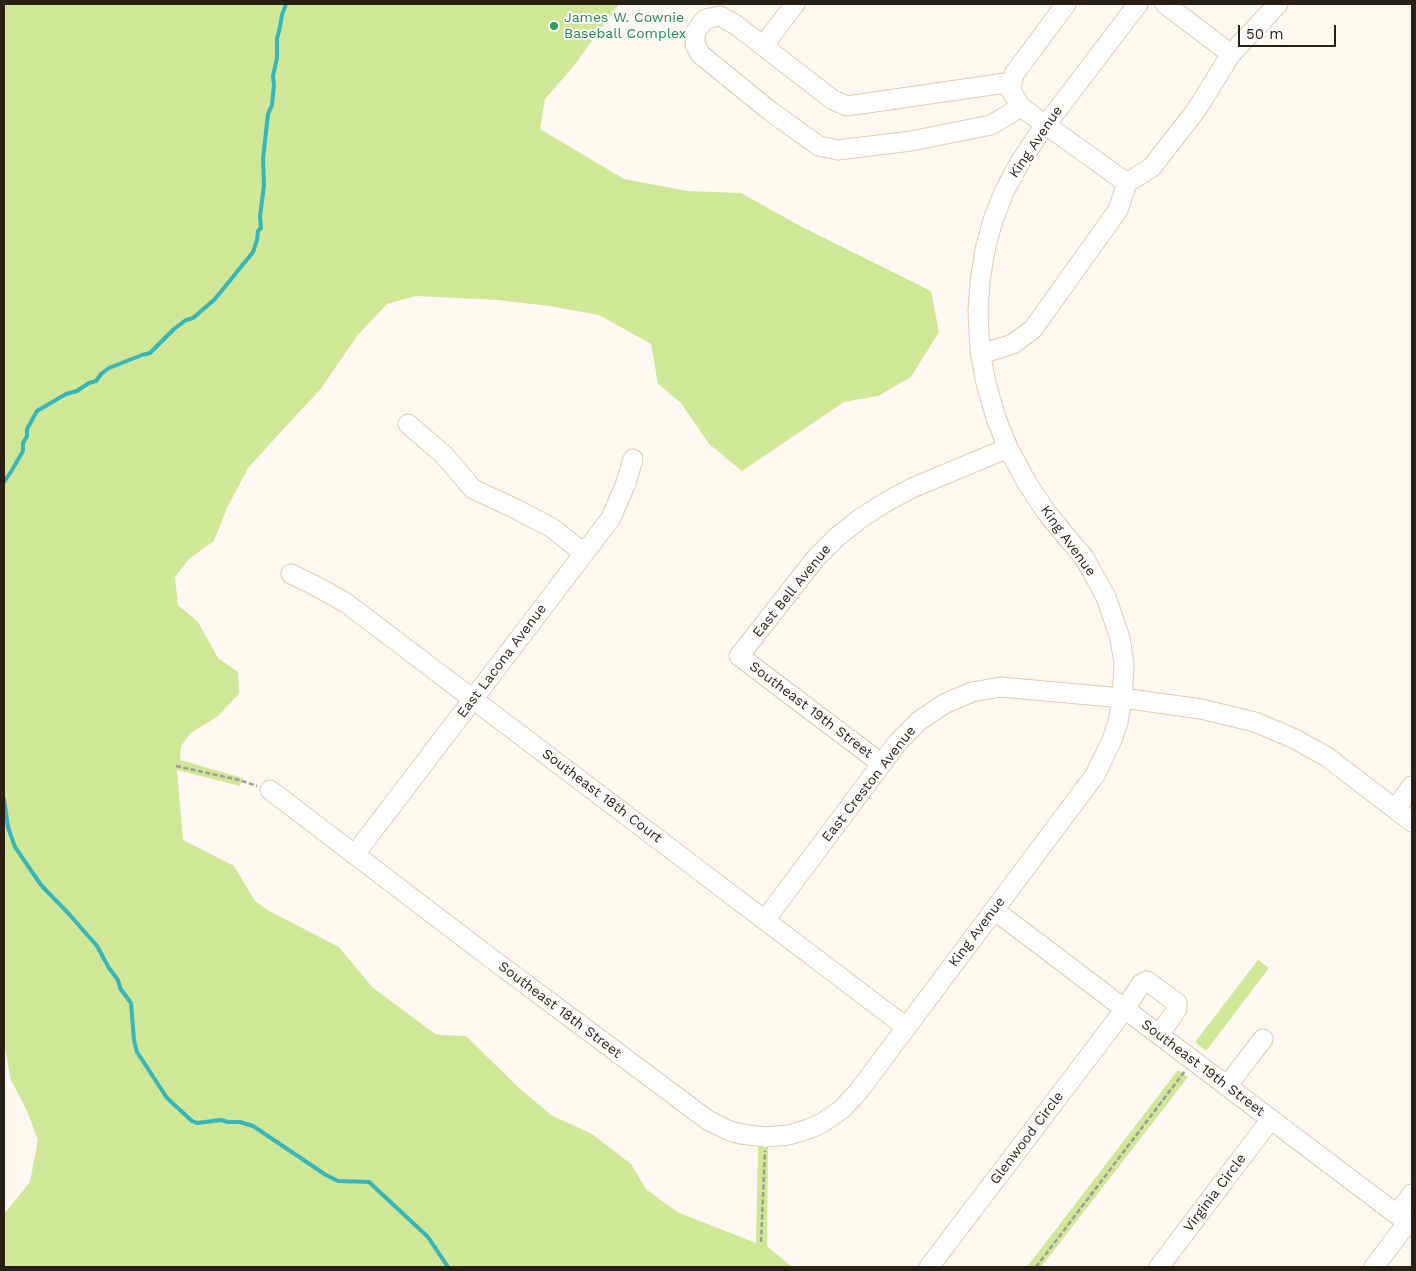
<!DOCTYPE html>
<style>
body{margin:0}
#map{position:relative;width:1416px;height:1271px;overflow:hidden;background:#fdf8f2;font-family:"Work Sans",sans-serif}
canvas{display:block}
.frame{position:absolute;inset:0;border:5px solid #291f15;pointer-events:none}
.scale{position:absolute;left:1238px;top:25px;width:98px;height:22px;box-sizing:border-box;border:2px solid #291f15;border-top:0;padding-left:6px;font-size:15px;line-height:18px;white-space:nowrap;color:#291f15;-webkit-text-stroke:4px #fff;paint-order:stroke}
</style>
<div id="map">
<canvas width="1416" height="1271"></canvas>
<div class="frame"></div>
<div class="scale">50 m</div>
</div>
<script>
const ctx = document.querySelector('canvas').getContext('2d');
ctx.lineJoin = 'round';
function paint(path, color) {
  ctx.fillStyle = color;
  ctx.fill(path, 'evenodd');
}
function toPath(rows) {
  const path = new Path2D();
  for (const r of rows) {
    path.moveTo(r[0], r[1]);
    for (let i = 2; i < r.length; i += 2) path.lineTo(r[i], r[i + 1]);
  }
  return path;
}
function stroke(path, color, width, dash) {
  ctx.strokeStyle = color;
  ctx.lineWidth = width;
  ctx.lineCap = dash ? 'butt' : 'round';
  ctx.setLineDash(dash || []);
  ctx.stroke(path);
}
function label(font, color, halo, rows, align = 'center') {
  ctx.font = font + ' "Work Sans",sans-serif';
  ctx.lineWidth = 4;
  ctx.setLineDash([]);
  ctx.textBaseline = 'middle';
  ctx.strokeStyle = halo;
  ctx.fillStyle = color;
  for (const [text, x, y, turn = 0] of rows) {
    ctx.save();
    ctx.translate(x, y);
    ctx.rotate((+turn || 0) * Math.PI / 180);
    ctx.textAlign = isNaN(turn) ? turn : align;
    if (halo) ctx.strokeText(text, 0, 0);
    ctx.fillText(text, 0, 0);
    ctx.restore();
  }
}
const green = toPath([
 [4,4,619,4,573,67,545,99,540,129,624,179,687,191,741,193,802,227,931,291,939,332,911,377,878,396,844,402,742,471,709,444,681,403,658,384,651,344,599,315,549,306,498,300,416,296,387,304,357,336,320,390,300,411,248,468,227,508,214,541,189,559,175,577,178,605,198,622,218,658,238,672,239,694,218,716,191,733,181,746,180,760,243,778,240,786,177,770,183,840,234,866,255,901,269,911,339,947,372,987,435,1034,441,1035,466,1036,519,1088,551,1115,592,1134,631,1164,646,1189,677,1212,756,1243,758,1146,768,1145,767,1246,792,1267,4,1267,4,1214,30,1182,38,1140,27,1111,10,1078,4,1040],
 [1258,960,1269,968,1206,1051,1195,1042],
 [1178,1070,1188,1077,1041,1267,1027,1267]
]);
const stream = toPath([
 [4,482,12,470,23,451,23,443,27,436,27,429,37,411,66,394,77,391,89,383,96,381,101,374,109,368,142,355,150,353,174,329,186,320,193,318,215,299,253,252,257,240,258,231,261,228,260,216,264,185,263,159,268,114,272,105,274,85,273,76,277,58,277,39,280,27,282,15,286,4],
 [4,799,8,827,15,847,41,885,69,914,97,946,109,968,118,980,120,988,131,1003,134,1040,137,1052,167,1098,192,1121,197,1123,221,1120,228,1122,240,1122,253,1126,326,1175,338,1181,369,1182,428,1237,448,1267]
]);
const path = toPath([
 [176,766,239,780,257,786],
 [761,1242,765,1151],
 [1036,1267,1185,1071]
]);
const minor = toPath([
 [1066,4,1014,74,1010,89,1021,107,1127,183,1152,167,1197,109,1231,54,1165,4],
 [763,46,795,4],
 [1231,54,1278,4],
 [1012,82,847,106,833,100,736,25,720,16,705,19,696,31,695,44,700,54,770,111,819,146,838,150,911,141,991,125,1021,107],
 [981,354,1013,344,1033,329,1118,210,1127,183],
 [408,424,444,455,473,489,516,509,552,528,584,553],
 [291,574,316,586,346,603,906,1027],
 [882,764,739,656,816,558,837,537,861,518,886,502,912,488,1008,448],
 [270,790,488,956,709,1121,730,1131,741,1134,765,1137,789,1135,811,1128,822,1123,842,1109,858,1092,1095,775,1112,740,1118,722,1122,698,1124,664,1120,638,1106,597,1085,559,1047,513,1027,483,1008,448,996,418,986,383,980,351,978,311,980,281,985,250,993,220,1004,192,1019,164,1036,138,1138,4],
 [1395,809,1412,786],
 [355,854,611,518,626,483,633,459],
 [994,910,1412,1226],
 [765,920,898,742,919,721,944,704,972,692,1001,687,1122,698,1201,709,1255,722,1295,739,1327,757,1412,822],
 [1227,1086,1263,1039],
 [1397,1214,1412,1194],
 [929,1267,1125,1009,1141,984,1147,981,1177,1003,1177,1009,1159,1035],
 [1159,1267,1271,1119],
 [1374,1267,1408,1222]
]);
const markers = [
 [554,26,5,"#2e9e5b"]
];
const leisureNames = [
 ["James W. Cownie",564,18],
 ["Baseball Complex",564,34]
];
const streetNames = [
 ["King Avenue",1036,142,-56],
 ["King Avenue",1068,541,54],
 ["East Bell Avenue",792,591,-51],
 ["East Lacona Avenue",502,661,-53],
 ["Southeast 19th Street",811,710,37],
 ["East Creston Avenue",869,784,-52],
 ["Southeast 18th Court",602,796,37],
 ["King Avenue",977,932,-53],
 ["Southeast 18th Street",560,1010,37],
 ["Southeast 19th Street",1203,1068,37],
 ["Glenwood Circle",1027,1138,-53],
 ["Virginia Circle",1215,1193,-53]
];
paint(green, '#d0e798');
stroke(stream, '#36b6b9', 4);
stroke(minor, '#e4caae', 21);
stroke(path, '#a19a92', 2.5, [5, 2.5]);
stroke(minor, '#fff', 19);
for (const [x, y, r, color] of markers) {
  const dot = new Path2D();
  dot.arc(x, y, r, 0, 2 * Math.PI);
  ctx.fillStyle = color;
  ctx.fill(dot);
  stroke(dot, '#fff', 2);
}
label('14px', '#27864d', '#fff', leisureNames, 'left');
label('14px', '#291f15', '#fff', streetNames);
</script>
